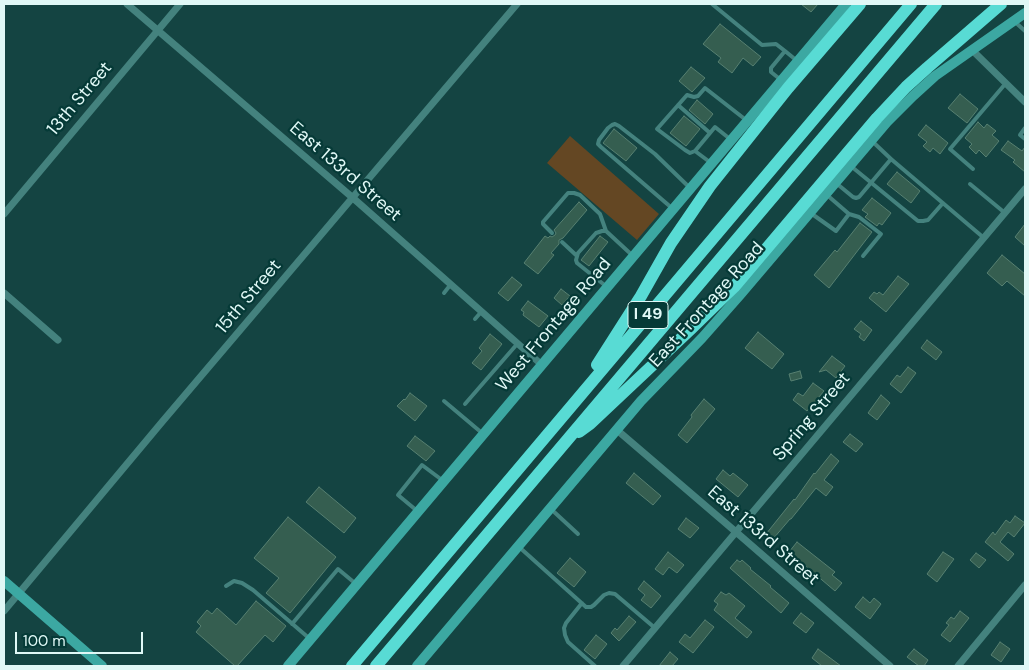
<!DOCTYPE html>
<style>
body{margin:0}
#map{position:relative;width:1029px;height:670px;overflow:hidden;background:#144442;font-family:"DM Sans",sans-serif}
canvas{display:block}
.frame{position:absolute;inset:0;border:5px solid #e0f8f6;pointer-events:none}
.scale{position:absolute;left:15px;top:632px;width:128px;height:22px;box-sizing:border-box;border:2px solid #e0f8f6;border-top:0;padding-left:6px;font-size:15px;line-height:18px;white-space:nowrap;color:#e0f8f6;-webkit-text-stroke:4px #053a37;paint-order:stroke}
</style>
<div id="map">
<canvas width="1029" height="670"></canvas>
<div class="frame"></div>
<div class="scale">100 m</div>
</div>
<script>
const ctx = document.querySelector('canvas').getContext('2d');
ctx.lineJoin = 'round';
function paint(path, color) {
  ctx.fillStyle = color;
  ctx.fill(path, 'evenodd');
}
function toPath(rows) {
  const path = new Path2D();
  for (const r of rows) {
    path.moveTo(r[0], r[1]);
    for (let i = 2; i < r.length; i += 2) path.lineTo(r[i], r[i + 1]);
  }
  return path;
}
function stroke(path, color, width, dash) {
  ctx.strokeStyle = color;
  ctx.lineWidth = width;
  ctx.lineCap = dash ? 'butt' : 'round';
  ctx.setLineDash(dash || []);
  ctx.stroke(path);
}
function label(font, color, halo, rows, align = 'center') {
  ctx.font = font + ' "DM Sans",sans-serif';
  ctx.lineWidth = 4.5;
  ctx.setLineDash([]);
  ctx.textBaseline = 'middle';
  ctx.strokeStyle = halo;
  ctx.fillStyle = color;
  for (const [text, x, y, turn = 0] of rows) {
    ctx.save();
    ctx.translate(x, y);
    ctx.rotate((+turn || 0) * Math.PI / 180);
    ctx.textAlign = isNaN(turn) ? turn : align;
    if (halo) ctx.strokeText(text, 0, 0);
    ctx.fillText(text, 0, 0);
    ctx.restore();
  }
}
const green = toPath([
 [570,136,659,214,637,240,547,163]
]);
const building = toPath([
 [801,4,818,4,811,12,801,4],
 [720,24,761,57,753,66,743,58,732,73,718,62,721,58,703,44,720,24],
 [691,67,705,78,692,92,679,81,691,67],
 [960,94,978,109,967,123,948,108,960,94],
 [697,100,713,114,705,124,689,110,697,100],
 [684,116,700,129,686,146,670,133,684,116],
 [978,122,984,128,987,124,996,131,992,135,999,141,986,157,979,150,976,154,969,147,972,144,965,138,978,122],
 [926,125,948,143,940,154,933,148,930,152,923,146,927,142,918,135,926,125],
 [614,129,637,148,626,161,603,143,614,129],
 [1008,141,1022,151,1025,147,1025,172,1013,162,1015,160,1001,150,1008,141],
 [897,172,920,191,911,203,887,184,897,172],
 [872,198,891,213,882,225,879,223,877,226,865,217,868,214,862,210,872,198],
 [579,202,587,210,563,238,559,240,559,244,551,253,554,255,538,274,524,263,545,236,548,238,550,236,552,237,555,235,556,233,554,230,579,202],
 [860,223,872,232,829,288,814,275,835,250,837,252,860,223],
 [1025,224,1025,246,1015,237,1025,224],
 [600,236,608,242,589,266,581,260,600,236],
 [1002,255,1025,274,1025,296,1007,281,1002,286,987,273,1002,255],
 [898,276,909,284,886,312,869,298,874,292,877,294,879,292,883,295,898,276],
 [512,277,522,285,508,301,498,293,512,277],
 [561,289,570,296,562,305,554,298,561,289],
 [528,301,548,316,539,327,523,315,524,312,521,310,528,301],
 [861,321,872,330,864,341,859,337,861,334,854,329,861,321],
 [758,332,784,354,772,369,745,348,758,332],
 [490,334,502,344,481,370,472,363,482,351,479,348,490,334],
 [927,340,942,352,936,360,921,348,927,340],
 [832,356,845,366,836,378,826,370,819,372,832,356],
 [908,367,916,373,901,393,890,384,897,375,900,377,908,367],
 [800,371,802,378,791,381,789,374,800,371],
 [813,383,824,391,807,411,793,400,798,393,803,396,813,383],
 [410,393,427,406,415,421,397,406,404,399,405,400,410,393],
 [881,395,890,403,877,420,868,413,881,395],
 [704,399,715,409,687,443,678,435,692,417,691,415,704,399],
 [850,434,863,444,856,452,843,442,850,434],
 [415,436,435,451,426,461,407,446,415,436],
 [831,454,839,461,824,480,833,487,826,496,816,488,791,519,790,519,773,539,766,534,794,499,795,500,814,473,815,474,831,454],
 [723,470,730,476,733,473,748,485,738,497,716,479,723,470],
 [634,473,661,496,653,505,626,483,634,473],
 [319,487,356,518,344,533,306,502,319,487],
 [1015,516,1025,523,1014,537,1008,532,1000,542,1014,554,1008,561,985,542,993,532,995,535,1006,520,1010,523,1015,516],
 [288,517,336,557,290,613,266,593,279,578,254,558,288,517],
 [686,518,699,528,690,538,678,529,686,518],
 [797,542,835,572,832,575,842,583,835,591,789,552,797,542],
 [668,552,684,565,677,573,669,567,663,575,655,569,668,552],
 [943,552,954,559,937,582,927,574,943,552],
 [976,553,986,560,979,568,970,560,976,553],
 [570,558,586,572,574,587,557,573,570,558],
 [737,560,740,562,742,560,751,568,750,569,771,586,770,587,789,603,781,613,730,568,737,560],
 [644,581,661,596,651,608,641,600,645,595,638,589,644,581],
 [721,592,726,595,729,593,745,606,735,618,752,632,747,638,714,610,718,604,714,601,721,592],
 [863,597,870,603,874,598,881,604,870,619,855,607,863,597],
 [256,601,286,626,273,642,265,635,237,666,235,666,196,632,201,626,197,622,207,610,212,614,217,608,236,625,256,601],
 [960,611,969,618,950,642,941,635,949,625,946,623,951,617,954,619,960,611],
 [801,613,814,623,806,633,793,623,801,613],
 [629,616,636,622,619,641,611,633,615,628,617,630,629,616],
 [705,620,714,627,693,653,679,642,685,634,690,638,705,620],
 [596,635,607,644,595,659,584,650,596,635],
 [1000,642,1010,649,1001,662,991,655,1000,642],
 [818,649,841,666,822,666,812,658,818,649],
 [914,649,928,660,924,666,919,666,907,657,914,649],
 [670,652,678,659,672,666,659,666,670,652]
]);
const lane = toPath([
 [712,4,762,45,776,44,785,51],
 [1015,22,1025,31],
 [781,80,771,72,771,68,785,51,796,60],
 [678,105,710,133],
 [1025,128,1020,135,1025,139],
 [695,151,690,153,685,150,657,129,687,95,694,97,698,96,705,88,746,120],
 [891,159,984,238],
 [711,163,695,151,715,127,730,139],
 [852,167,918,221,923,221,928,220,943,203],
 [973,169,950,149,1006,83],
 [836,183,853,197,856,198,859,197,891,159,873,142],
 [970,184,1005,213],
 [673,209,601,147,598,144,599,140,608,128,612,125,615,124,619,126,655,154,690,188],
 [812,214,836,231,849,214,827,195],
 [849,214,859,217,881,234,863,256],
 [552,233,543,224,543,222,568,193,574,193,580,195,600,214,606,231],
 [562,242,577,256],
 [607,287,577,263,576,260,578,253,596,233,602,231,606,231,633,256],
 [444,293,451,284],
 [475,319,482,311],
 [444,401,482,433],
 [465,404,518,343],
 [416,510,398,495,422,465,442,480],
 [552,510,578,534],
 [518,546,586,607,591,607,594,605,604,595,609,593,615,594,655,628],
 [226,586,234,581,242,583,253,590,310,639],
 [582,603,566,623,564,628,565,635,568,642,595,666],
 [292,624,338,569,356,584]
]);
const street = toPath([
 [127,4,353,198,542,365],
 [972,50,1025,102],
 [4,214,180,4],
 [4,293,58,340],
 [617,430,736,532,890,666],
 [4,611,162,422,517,4],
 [623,666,736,532,1025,189],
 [958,666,1025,585]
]);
const secondary = toPath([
 [4,581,102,666],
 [288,666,846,4],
 [417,666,641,401,702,338,740,295,887,122,913,96,935,76,1025,13]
]);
const highway = toPath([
 [597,365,641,296,671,243,710,186,788,88,860,4],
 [579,432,590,424,691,329,734,287,877,118,906,87,927,68,1001,4],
 [352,666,911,4],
 [376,666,936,4]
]);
const shields = [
 [648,315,40]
];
const shieldNames = [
 ["I 49",648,315]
];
const streetNames = [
 ["13th Street",80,99,-50],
 ["East 133rd Street",345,172,41],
 ["15th Street",249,297,-50],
 ["East Frontage Road",707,305,-48],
 ["West Frontage Road",554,325,-50],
 ["Spring Street",812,417,-50],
 ["East 133rd Street",763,536,41]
];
paint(green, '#644723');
paint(building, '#355e50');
stroke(building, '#578071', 1);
stroke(lane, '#44827e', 4);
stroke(street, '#44827e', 7);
stroke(secondary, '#3ca8a2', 10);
stroke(highway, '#58dbd4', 12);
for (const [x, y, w] of shields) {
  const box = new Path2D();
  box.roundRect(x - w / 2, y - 13.5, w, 27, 4);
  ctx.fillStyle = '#053a37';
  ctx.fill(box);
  stroke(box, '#e0f8f6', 1);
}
label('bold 16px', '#e0f8f6', null, shieldNames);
label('18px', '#e0f8f6', '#053a37', streetNames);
</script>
